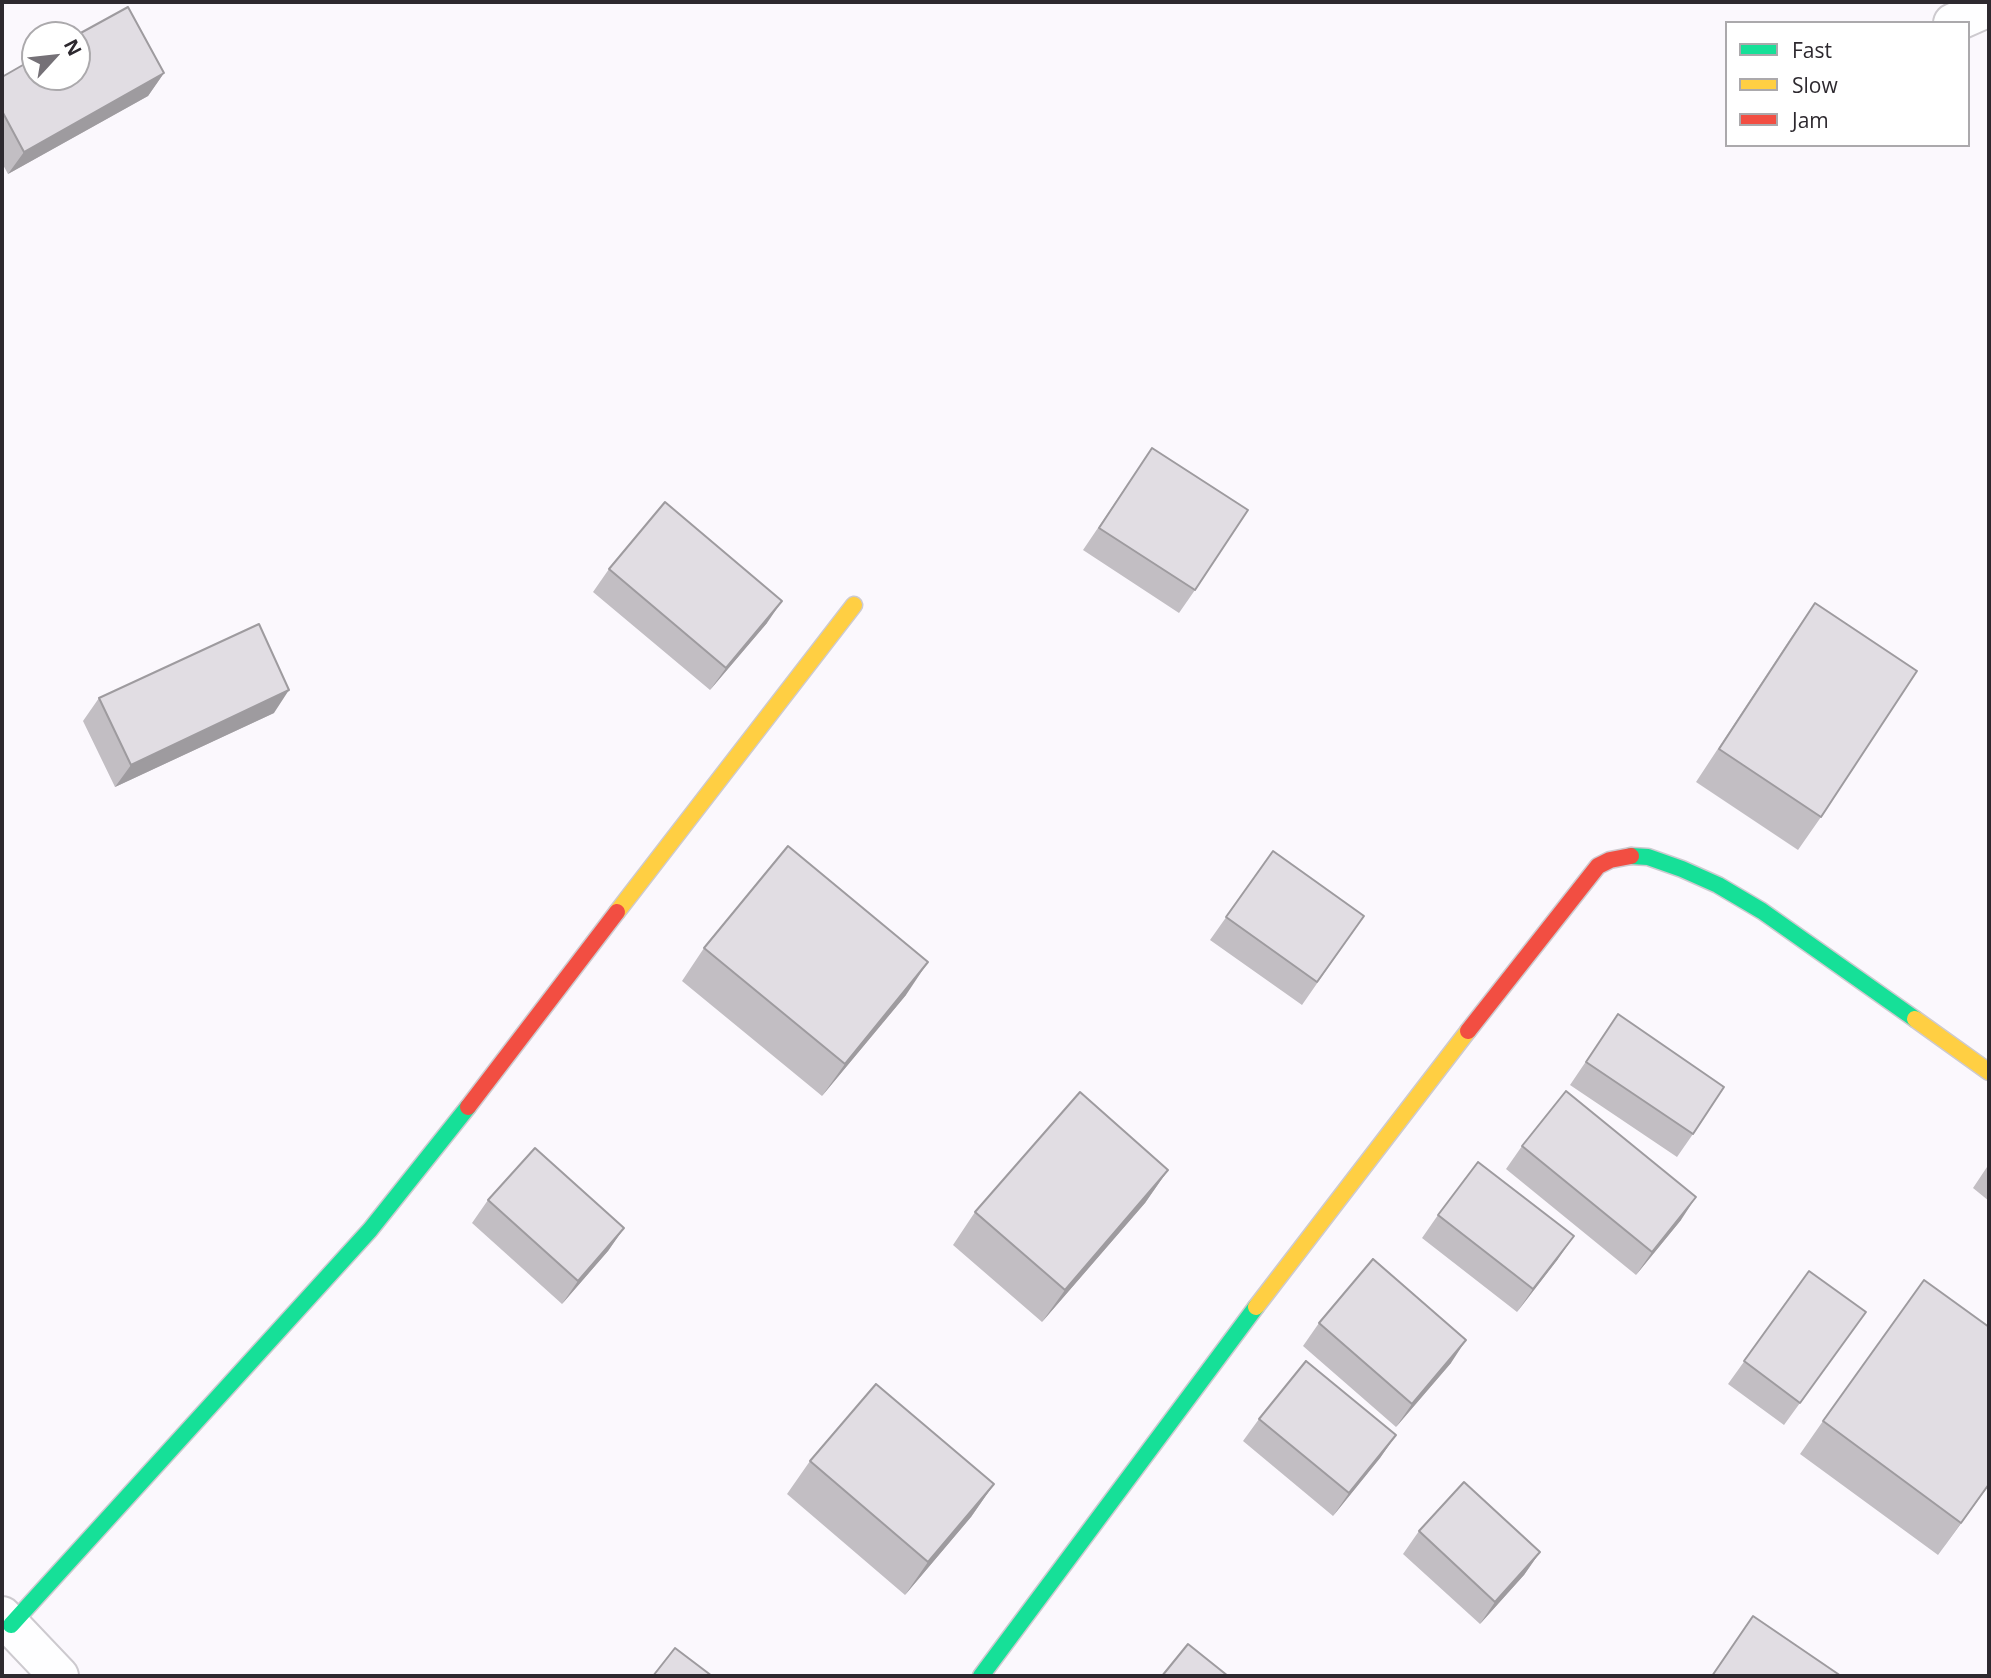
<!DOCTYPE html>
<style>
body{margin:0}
#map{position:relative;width:1991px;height:1678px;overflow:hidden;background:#fbf8fd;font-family:"Open Sans",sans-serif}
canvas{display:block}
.frame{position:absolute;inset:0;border:4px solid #2d292f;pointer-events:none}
.legend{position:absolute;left:1725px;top:21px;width:245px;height:126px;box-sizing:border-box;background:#fff;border:2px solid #aba9ac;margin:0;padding:9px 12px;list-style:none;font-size:21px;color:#2d292f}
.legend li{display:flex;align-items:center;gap:14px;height:35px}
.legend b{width:35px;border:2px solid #aba9ac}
.north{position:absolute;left:21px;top:21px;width:70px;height:70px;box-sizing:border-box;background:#fff;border:2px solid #aba9ac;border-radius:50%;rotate:63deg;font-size:19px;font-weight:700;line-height:28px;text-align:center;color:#2d292f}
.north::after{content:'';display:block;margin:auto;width:24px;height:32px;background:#757177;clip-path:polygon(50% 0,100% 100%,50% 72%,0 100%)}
</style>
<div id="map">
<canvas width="1991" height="1678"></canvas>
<div class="frame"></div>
<ul class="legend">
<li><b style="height:9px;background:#16e098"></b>Fast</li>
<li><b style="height:9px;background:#ffcf43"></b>Slow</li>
<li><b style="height:9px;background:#f24e42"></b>Jam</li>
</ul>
<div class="north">N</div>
</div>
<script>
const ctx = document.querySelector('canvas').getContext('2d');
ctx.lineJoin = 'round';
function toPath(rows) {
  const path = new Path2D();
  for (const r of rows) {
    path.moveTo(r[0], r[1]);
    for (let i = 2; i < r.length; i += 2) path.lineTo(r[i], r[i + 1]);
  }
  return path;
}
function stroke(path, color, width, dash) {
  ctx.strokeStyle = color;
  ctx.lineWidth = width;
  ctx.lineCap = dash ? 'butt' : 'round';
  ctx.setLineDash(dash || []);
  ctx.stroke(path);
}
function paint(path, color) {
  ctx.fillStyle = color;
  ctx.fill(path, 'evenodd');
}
const street = toPath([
 [1953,23,1989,7],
 [2,1616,59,1676]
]);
const fast = toPath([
 [1631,856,1648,857,1682,869,1718,885,1762,911,1915,1019],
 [11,1625,370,1230,468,1107],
 [981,1676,1256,1307]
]);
const slow = toPath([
 [617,912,854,605],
 [1915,1019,1989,1072],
 [1256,1307,1468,1031]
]);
const jam = toPath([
 [1468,1031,1598,866,1610,860,1631,856],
 [468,1107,617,912]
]);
const wall = toPath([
 [164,73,148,96,8,174,2,163,2,77],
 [1152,448,1195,590,1179,613,1083,550],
 [609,569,767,623,710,690,593,592],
 [1815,603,1821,817,1798,850,1696,782,1792,636],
 [99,698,274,713,115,787,83,721],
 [1273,851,1364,916,1302,1005,1210,940],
 [704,948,906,995,822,1096,682,981],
 [1618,1014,1693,1134,1677,1157,1570,1085],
 [1522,1146,1681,1220,1636,1275,1506,1169],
 [1989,1164,1989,1201,1973,1188],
 [1168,1170,1145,1203,1042,1322,953,1245,975,1212],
 [488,1200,624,1228,608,1251,562,1304,472,1223],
 [1438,1215,1558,1259,1517,1312,1422,1238],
 [1809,1271,1866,1312,1784,1425,1728,1384],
 [1319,1323,1451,1363,1396,1427,1303,1346],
 [1259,1419,1396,1435,1380,1458,1333,1516,1243,1441],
 [1823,1421,1989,1485,1938,1555,1800,1454],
 [810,1461,994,1484,971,1517,905,1595,787,1494],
 [1419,1531,1540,1552,1524,1575,1480,1624,1403,1554]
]);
const shadedWall = toPath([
 [164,73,148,96,8,174,24,152],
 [782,601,767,623,710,690,726,668],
 [289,690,274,713,115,787,131,765],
 [928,962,906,995,822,1096,845,1064],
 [1168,1170,1145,1203,1042,1322,1065,1290],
 [1696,1197,1681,1220,1636,1275,1652,1252],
 [624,1228,608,1251,562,1304,578,1281],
 [1574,1236,1558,1259,1517,1312,1533,1289],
 [1466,1340,1451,1363,1396,1427,1412,1404],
 [1396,1435,1380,1458,1333,1516,1349,1493],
 [994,1484,971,1517,905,1595,928,1562],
 [1989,1484,1989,1485,1938,1555],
 [1540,1552,1524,1575,1480,1624,1495,1602]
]);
const building = toPath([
 [128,7,164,73,24,152,2,111,2,77,35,58,35,77,77,77,77,35,128,7],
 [1152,448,1248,510,1195,590,1099,528,1152,448],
 [665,502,782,601,726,668,609,569,665,502],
 [1815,603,1917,671,1821,817,1719,749,1815,603],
 [259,624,289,690,131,765,99,698,259,624],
 [788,846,928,962,845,1064,704,948,788,846],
 [1273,851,1364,916,1317,982,1226,917,1273,851],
 [1618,1014,1724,1087,1693,1134,1586,1062,1618,1014],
 [1566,1091,1696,1197,1652,1252,1522,1146,1566,1091],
 [1080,1092,1168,1170,1065,1290,975,1212,1080,1092],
 [535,1148,624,1228,578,1281,488,1200,535,1148],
 [1478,1162,1574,1236,1533,1289,1438,1215,1478,1162],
 [1373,1259,1466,1340,1412,1404,1319,1323,1373,1259],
 [1809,1271,1866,1312,1800,1403,1744,1361,1809,1271],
 [1924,1280,1989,1327,1989,1484,1961,1523,1823,1421,1924,1280],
 [1306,1361,1396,1435,1349,1493,1259,1419,1306,1361],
 [876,1384,994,1484,928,1562,810,1461,876,1384],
 [1464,1482,1540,1552,1495,1602,1419,1531,1464,1482],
 [1753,1616,1841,1676,1712,1676,1753,1616],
 [1188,1644,1228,1676,1162,1676,1188,1644],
 [675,1648,712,1676,653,1676,675,1648]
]);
stroke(street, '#cdcacf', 42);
stroke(fast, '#cdcacf', 19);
stroke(slow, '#cdcacf', 19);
stroke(jam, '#cdcacf', 19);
stroke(street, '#fefeff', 38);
stroke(fast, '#16e098', 16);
stroke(slow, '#ffcf43', 16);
stroke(jam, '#f24e42', 16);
paint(wall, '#c2bec3');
paint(shadedWall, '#9e9b9f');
paint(building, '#e1dde3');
stroke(building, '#9e9b9f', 2);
</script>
